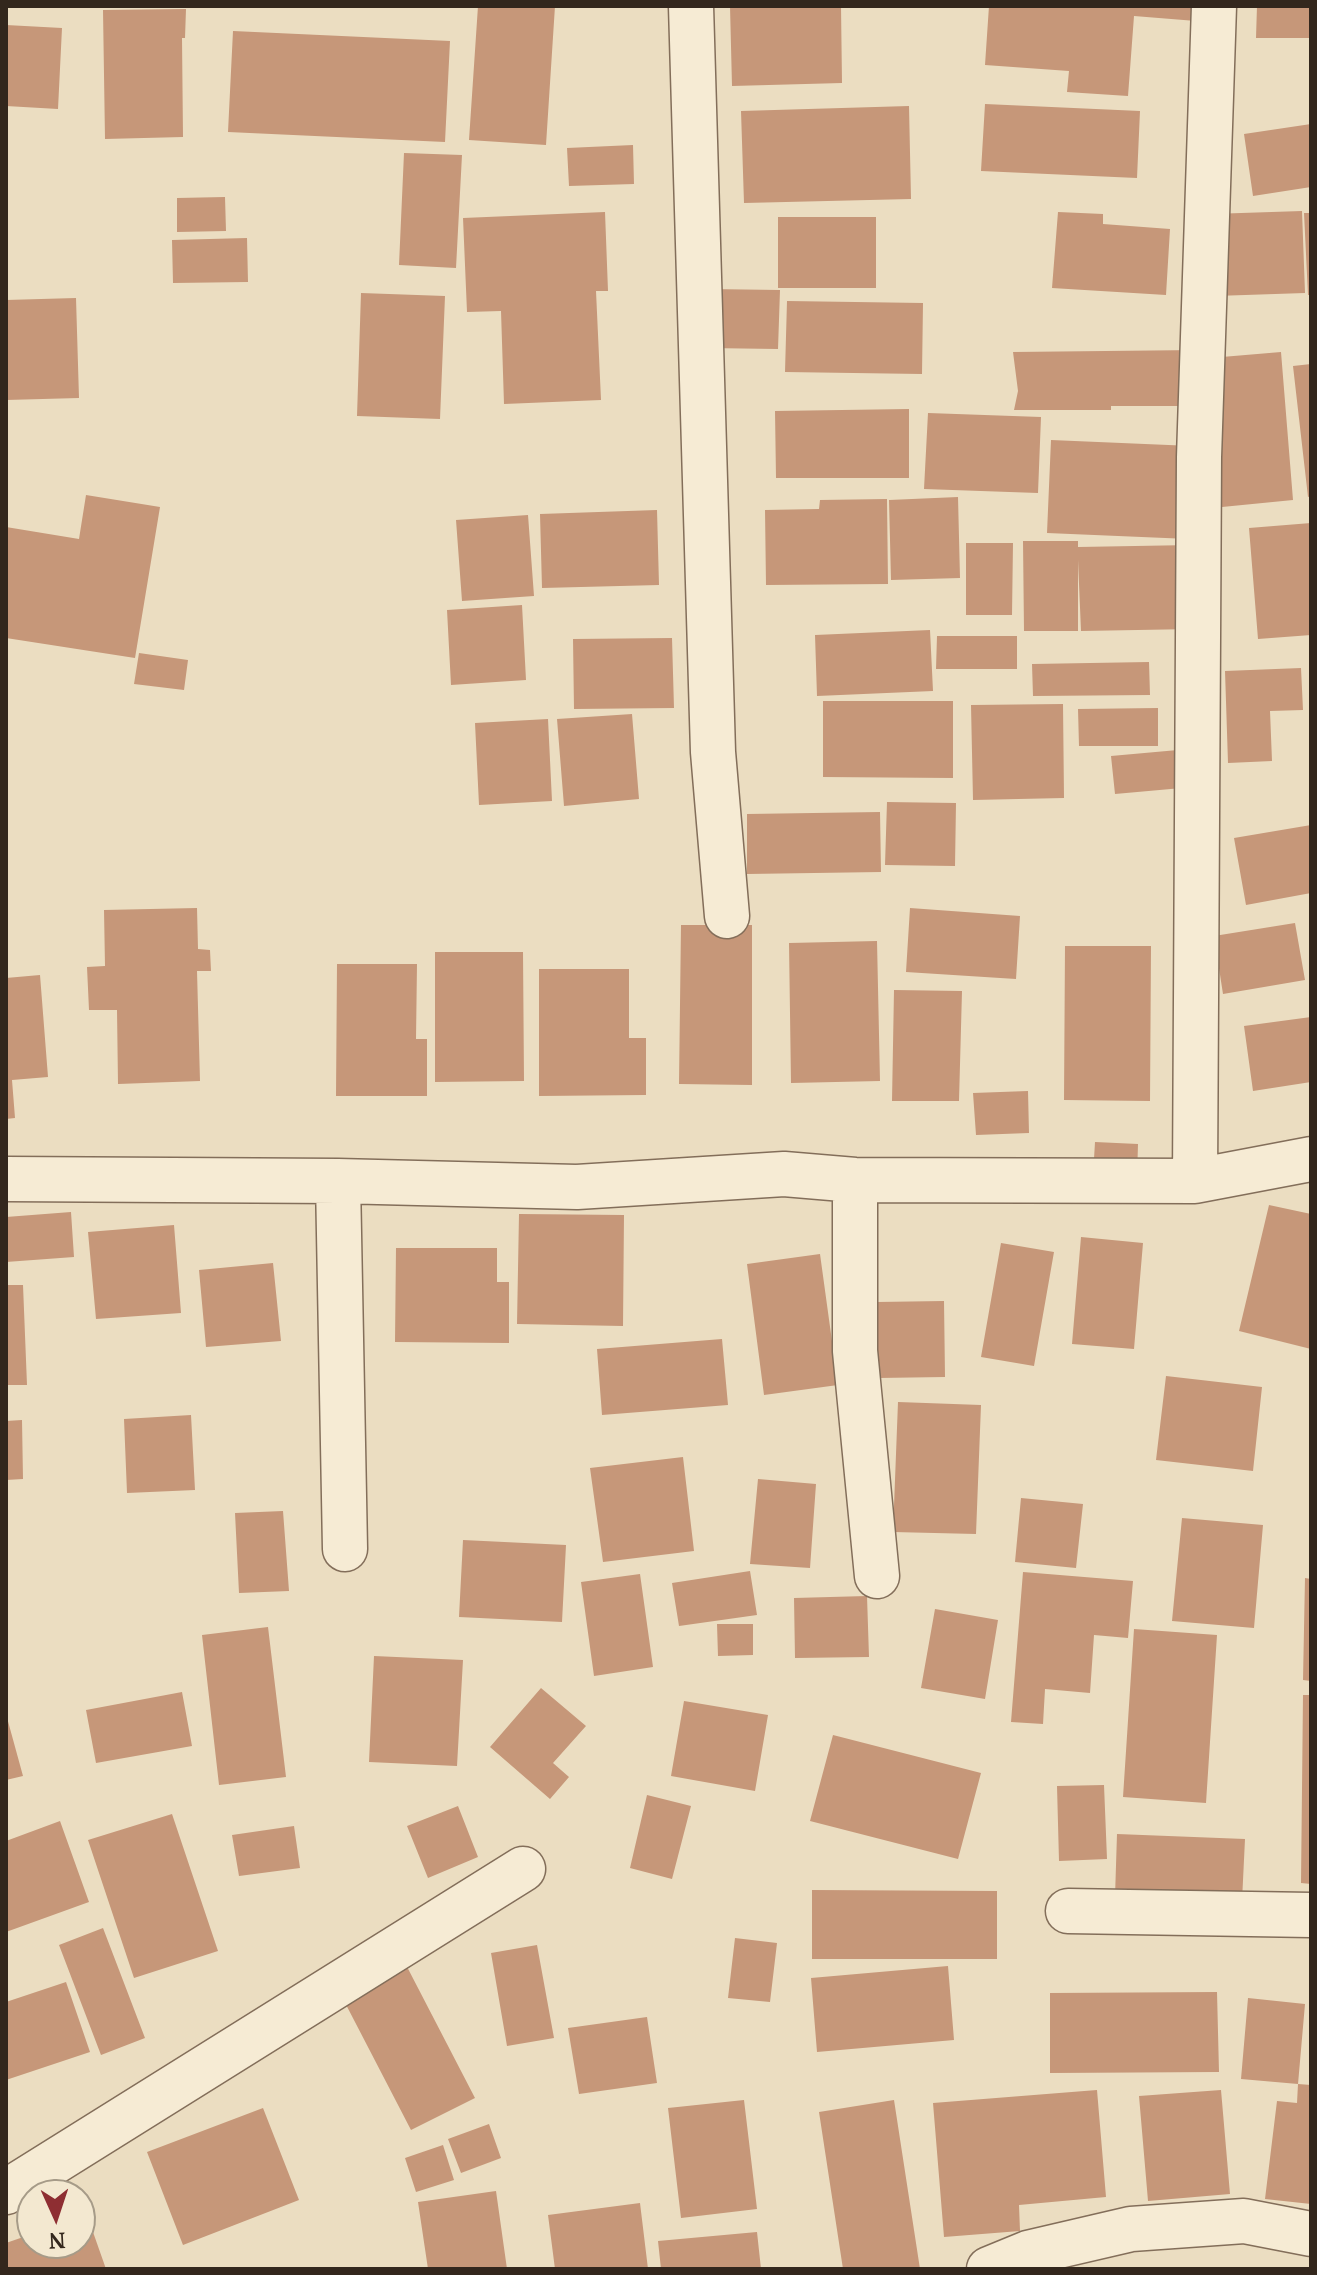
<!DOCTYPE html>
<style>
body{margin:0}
#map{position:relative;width:1317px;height:2275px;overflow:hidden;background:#ebddc1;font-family:"PT Serif",serif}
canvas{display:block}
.frame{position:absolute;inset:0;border:8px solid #33271d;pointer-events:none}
.north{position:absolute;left:16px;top:2179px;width:80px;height:80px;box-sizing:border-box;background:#f3e8d0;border:2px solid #a69b88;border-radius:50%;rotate:177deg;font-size:22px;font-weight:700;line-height:32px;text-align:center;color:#33271d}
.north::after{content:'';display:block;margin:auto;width:28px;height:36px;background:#8e2e32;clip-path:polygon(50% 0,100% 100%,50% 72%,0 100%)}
</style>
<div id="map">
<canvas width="1317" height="2275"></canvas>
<div class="frame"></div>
<div class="north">N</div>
</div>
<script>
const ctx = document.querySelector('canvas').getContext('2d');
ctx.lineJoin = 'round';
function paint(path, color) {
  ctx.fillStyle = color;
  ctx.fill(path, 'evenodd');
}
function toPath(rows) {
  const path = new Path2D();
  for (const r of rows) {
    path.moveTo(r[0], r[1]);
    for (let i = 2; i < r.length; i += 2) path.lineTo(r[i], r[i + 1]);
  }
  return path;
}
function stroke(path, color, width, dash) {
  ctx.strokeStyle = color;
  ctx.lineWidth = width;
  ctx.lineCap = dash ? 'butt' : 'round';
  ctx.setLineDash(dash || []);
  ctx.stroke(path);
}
const building = toPath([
 [478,6,555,6,546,145,469,140],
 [730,6,841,6,842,83,732,86],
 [989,6,1197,6,1196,21,1134,16,1128,96,1067,92,1069,71,985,65],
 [1257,6,1311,6,1311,38,1256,38],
 [186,9,185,38,182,38,183,137,105,139,103,10],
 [6,25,62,28,58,109,6,106],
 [233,31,450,41,445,142,228,132],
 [985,104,1140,111,1137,178,981,171],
 [909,106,911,199,744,203,741,111],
 [1311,124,1311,187,1253,196,1244,134],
 [633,145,634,184,569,186,567,148],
 [404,153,462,155,456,268,399,265],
 [225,197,226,231,177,232,177,198],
 [1302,211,1305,293,1215,296,1211,214],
 [605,212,608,291,596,291,601,400,504,404,501,311,467,312,463,218],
 [1058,212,1103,214,1103,224,1170,229,1166,295,1052,288],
 [1304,213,1311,213,1311,295,1308,295],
 [778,217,876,217,876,288,778,288],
 [247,238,248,282,173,283,172,240],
 [708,289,780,290,778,349,707,348],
 [361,293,445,296,440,419,357,416],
 [76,298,79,398,6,400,6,300],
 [787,301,923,303,922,374,785,372],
 [1198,350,1199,406,1111,406,1111,410,1014,410,1018,391,1013,352],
 [1281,352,1293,500,1222,507,1210,358],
 [1311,364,1311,496,1308,497,1293,366],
 [909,409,909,478,776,478,775,411],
 [928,413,1041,417,1038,493,924,489],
 [1051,440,1192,446,1189,539,1047,533],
 [86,495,160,507,135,658,6,638,6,527,79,539],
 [958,497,960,578,891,580,889,500],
 [887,499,888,584,766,585,765,510,819,509,820,500],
 [657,510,659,585,542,588,540,514],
 [528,515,534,596,462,601,456,520],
 [1311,523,1311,635,1258,639,1249,528],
 [1023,541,1078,541,1078,547,1192,545,1194,629,1081,631,1078,560,1078,631,1024,631],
 [966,543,1013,543,1012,615,966,615],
 [522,605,526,680,451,685,447,610],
 [930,630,933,691,817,696,815,635],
 [937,636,1017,636,1017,669,936,669],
 [672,638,674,708,574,709,573,639],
 [139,653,188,660,184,690,134,684],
 [1149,662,1150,695,1033,696,1032,664],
 [1301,668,1303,710,1270,711,1272,761,1228,763,1225,671],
 [823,701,953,701,953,778,823,777],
 [1063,704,1064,798,973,800,971,705],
 [1158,708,1158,746,1079,746,1078,709],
 [632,714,639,799,564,806,557,719],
 [548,719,552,801,479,805,475,723],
 [1189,749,1193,787,1115,794,1111,756],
 [887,802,956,803,955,866,885,865],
 [880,812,881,872,747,874,747,814],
 [1311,825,1311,893,1246,905,1234,838],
 [197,908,198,949,210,950,211,971,197,971,200,1081,118,1084,117,1010,89,1010,87,967,105,966,104,910],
 [910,908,1020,916,1016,979,906,972],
 [1295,923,1305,980,1223,994,1214,936],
 [681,925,752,925,752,1085,679,1084],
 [877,941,880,1081,791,1083,789,943],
 [1065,946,1151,946,1150,1101,1064,1100],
 [435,952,523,952,524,1081,435,1082],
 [337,964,417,964,416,1039,427,1039,427,1096,336,1096],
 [539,969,629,969,629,1038,646,1038,646,1095,539,1096],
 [40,975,48,1077,12,1080,15,1118,6,1119,6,978],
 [894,990,962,991,959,1101,892,1101],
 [1311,1017,1311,1082,1253,1091,1244,1026],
 [1028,1091,1029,1133,976,1135,973,1093],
 [1095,1142,1138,1144,1137,1178,1093,1176],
 [1269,1205,1311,1214,1311,1349,1239,1331],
 [71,1212,74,1257,6,1262,6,1217],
 [519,1214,624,1215,623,1326,517,1324],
 [174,1225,181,1313,96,1319,88,1232],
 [1081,1237,1143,1243,1134,1349,1072,1344],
 [1001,1243,1054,1252,1034,1366,981,1357],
 [396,1248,497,1248,497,1282,509,1282,509,1343,395,1342],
 [820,1254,838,1385,764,1395,747,1264],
 [273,1263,281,1341,206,1347,199,1270],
 [6,1285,23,1285,27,1385,6,1385],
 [944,1301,945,1377,878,1378,877,1302],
 [722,1339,728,1405,602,1415,597,1349],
 [1166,1376,1262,1387,1253,1471,1156,1460],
 [898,1402,981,1405,976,1534,893,1532],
 [191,1415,195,1490,127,1493,124,1419],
 [22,1420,23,1479,6,1480,6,1421],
 [683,1457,694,1551,603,1562,590,1468],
 [758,1479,816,1484,810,1568,750,1564],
 [1021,1498,1083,1504,1076,1568,1015,1562],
 [283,1511,289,1591,239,1593,235,1513],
 [1182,1518,1263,1525,1254,1628,1172,1621],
 [463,1540,566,1545,562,1622,459,1617],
 [750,1571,757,1615,679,1626,672,1583],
 [1023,1572,1133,1581,1128,1638,1094,1635,1090,1693,1045,1689,1043,1724,1011,1722],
 [640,1574,653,1667,594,1676,581,1582],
 [1305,1578,1311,1579,1311,1681,1303,1680],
 [867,1596,869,1657,795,1658,794,1598],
 [935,1609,998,1620,985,1699,921,1688],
 [717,1624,753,1624,753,1655,718,1656],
 [268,1627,286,1777,219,1785,202,1635],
 [1134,1629,1217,1635,1206,1803,1123,1797],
 [374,1656,463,1660,457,1766,369,1762],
 [541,1688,586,1726,553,1763,569,1777,550,1799,490,1747],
 [182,1692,192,1746,96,1763,86,1710],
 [1303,1695,1311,1695,1311,1884,1301,1883],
 [684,1701,768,1715,755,1791,671,1776],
 [6,1714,23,1776,6,1780],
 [833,1735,981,1773,958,1859,810,1821],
 [1104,1785,1107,1859,1059,1861,1057,1786],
 [647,1795,691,1806,672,1879,630,1868],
 [458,1806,478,1857,428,1878,407,1826],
 [172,1814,218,1951,134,1978,88,1840],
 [60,1821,89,1902,6,1932,6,1841],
 [294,1826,300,1868,239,1876,232,1835],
 [1117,1834,1245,1839,1242,1901,1115,1897],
 [812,1890,997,1891,997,1959,812,1959],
 [103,1928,145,2038,101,2055,59,1945],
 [735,1938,777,1943,770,2002,728,1998],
 [537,1945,554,2038,507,2046,491,1953],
 [404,1961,475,2098,411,2130,341,1995],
 [948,1966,954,2040,817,2052,811,1978],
 [66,1982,90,2052,6,2080,6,2002],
 [1217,1992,1219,2072,1050,2073,1050,1993],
 [1248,1998,1305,2004,1298,2084,1241,2079],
 [647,2017,657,2083,579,2094,568,2028],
 [1298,2084,1311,2085,1311,2204,1265,2199,1277,2101,1297,2103],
 [1097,2090,1106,2197,1019,2205,1020,2231,944,2237,933,2103],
 [1221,2090,1230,2194,1148,2201,1139,2096],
 [744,2100,757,2209,681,2218,668,2108],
 [894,2100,920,2269,843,2269,819,2112],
 [263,2108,299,2200,183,2245,147,2152],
 [489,2124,501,2158,461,2173,448,2139],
 [443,2145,454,2180,416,2192,405,2158],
 [496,2191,507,2269,428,2269,418,2202],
 [640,2203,648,2269,555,2269,548,2215],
 [87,2215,106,2269,6,2269,6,2243,32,2234,32,2243,80,2243,80,2218],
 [757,2232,761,2269,661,2269,658,2241]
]);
const minor = toPath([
 [691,6,713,752,727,916],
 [6,1179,338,1181,577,1187,784,1174,855,1180,1195,1181,1311,1159],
 [855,1180,855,1351,877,1576],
 [338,1181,345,1549],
 [1195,1181,1199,457,1214,6],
 [1068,1911,1311,1915],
 [6,2192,523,1869],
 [989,2269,1028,2253,1131,2229,1244,2221,1311,2234]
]);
paint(building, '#c69779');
stroke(minor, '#836e5a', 47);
stroke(minor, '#f6ebd4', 44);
</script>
